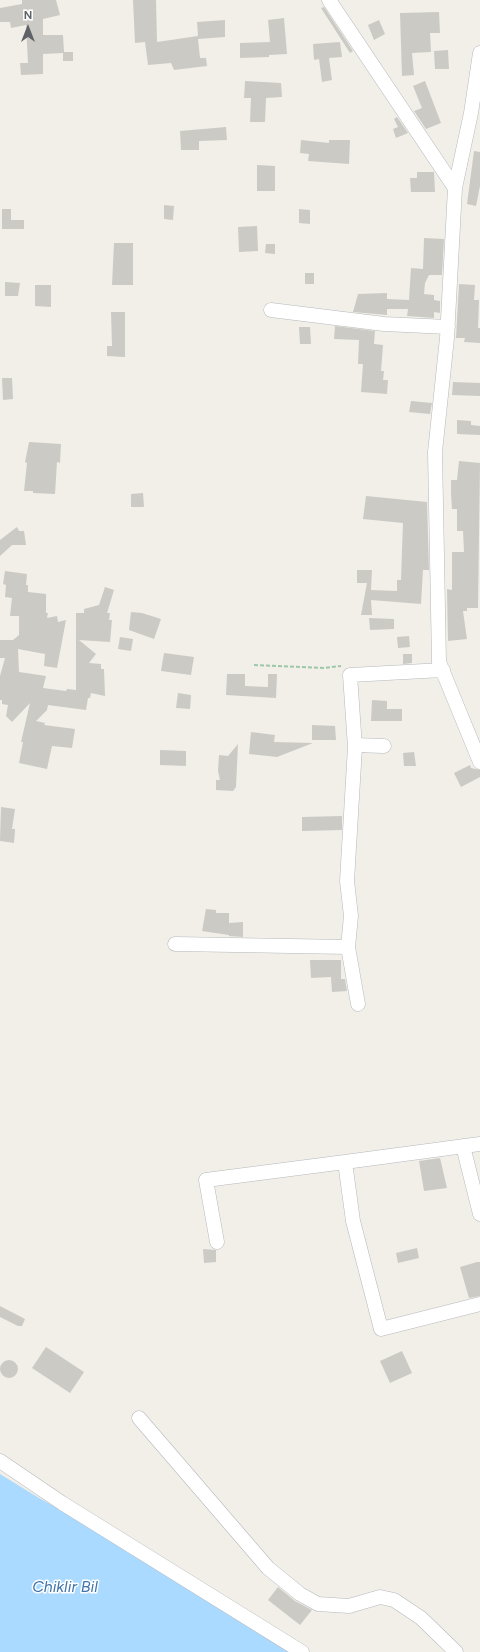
<!DOCTYPE html>
<style>
body{margin:0}
#map{position:relative;width:480px;height:1652px;overflow:hidden;background:#f1efe8;font-family:Figtree,sans-serif}
canvas{display:block}
.north{position:absolute;left:8px;top:8px;width:40px;height:40px;-webkit-text-stroke:3px #fff;paint-order:stroke;rotate:0deg;font-size:11px;font-weight:700;line-height:16px;text-align:center;color:#5f6368}
.north::after{content:'';display:block;margin:auto;width:14px;height:18px;background:#5f6368;clip-path:polygon(50% 0,100% 100%,50% 72%,0 100%)}
</style>
<div id="map">
<canvas width="480" height="1652"></canvas>
<div class="north">N</div>
</div>
<script>
const ctx = document.querySelector('canvas').getContext('2d');
ctx.lineJoin = 'round';
function paint(path, color) {
  ctx.fillStyle = color;
  ctx.fill(path, 'evenodd');
}
function toPath(rows) {
  const path = new Path2D();
  for (const r of rows) {
    if (r.length === 3) {
      path.moveTo(r[0] + r[2], r[1]);
      path.arc(r[0], r[1], r[2], 0, 2 * Math.PI);
      continue;
    }
    path.moveTo(r[0], r[1]);
    for (let i = 2; i < r.length; i += 2) path.lineTo(r[i], r[i + 1]);
  }
  return path;
}
function stroke(path, color, width, dash) {
  ctx.strokeStyle = color;
  ctx.lineWidth = width;
  ctx.lineCap = dash ? 'butt' : 'round';
  ctx.setLineDash(dash || []);
  ctx.stroke(path);
}
function label(font, color, halo, rows, align = 'center') {
  ctx.font = font + ' Figtree,sans-serif';
  ctx.lineWidth = 3;
  ctx.setLineDash([]);
  ctx.textBaseline = 'middle';
  ctx.strokeStyle = halo;
  ctx.fillStyle = color;
  for (const [text, x, y, turn = 0] of rows) {
    ctx.save();
    ctx.translate(x, y);
    ctx.rotate((+turn || 0) * Math.PI / 180);
    ctx.textAlign = isNaN(turn) ? turn : align;
    if (halo) ctx.strokeText(text, 0, 0);
    ctx.fillText(text, 0, 0);
    ctx.restore();
  }
}
const water = toPath([
 [0,1474,39,1498,185,1579,299,1652,0,1652]
]);
const building = toPath([
 [22,0,56,0,60,15,43,19,43,35,63,35,64,52,73,52,73,61,63,61,63,53,43,54,43,74,21,75,20,63,28,63,26,25,11,28,10,22,0,22,0,8,22,4],
 [133,0,156,0,157,42,198,36,197,22,225,20,225,37,198,39,200,58,206,58,207,66,174,70,171,63,148,65,145,42,135,43],
 [324,7,353,51,350,53,321,8],
 [439,12,440,33,430,33,431,52,412,53,414,75,402,76,400,13],
 [284,18,287,54,269,55,269,57,240,58,240,43,270,42,268,20],
 [379,20,385,34,374,40,368,25],
 [340,42,342,57,329,58,332,80,322,82,319,59,314,60,313,44],
 [448,50,449,69,435,69,434,51],
 [245,81,281,83,282,97,266,98,265,122,250,122,251,98,244,98],
 [425,81,441,123,426,129,414,111,422,108,413,86],
 [397,117,408,133,396,138,393,129,398,127,394,119],
 [226,127,227,140,199,141,199,150,181,150,180,131],
 [301,140,329,143,329,140,350,140,349,164,308,161,309,154,300,153],
 [474,151,480,152,480,186,476,206,467,204],
 [257,165,275,166,275,191,257,191],
 [417,172,434,172,435,192,411,192,410,178,417,178],
 [164,205,174,206,173,220,164,219],
 [2,209,11,209,11,220,24,220,24,229,2,229],
 [299,209,310,210,310,224,299,223],
 [257,226,258,251,239,252,238,227],
 [424,238,444,239,442,275,429,275,425,283,424,294,434,295,434,300,440,301,440,313,434,312,434,318,407,316,408,309,387,309,387,315,353,312,358,294,387,293,387,299,409,300,411,268,423,269],
 [114,243,133,243,133,285,112,285],
 [266,244,275,244,275,254,265,253],
 [305,273,314,273,314,284,305,284],
 [5,282,20,283,18,296,5,296],
 [459,284,475,285,474,300,479,300,478,328,480,328,480,343,464,342,465,338,456,338],
 [35,285,51,285,51,307,35,306],
 [111,312,125,312,125,357,107,356,107,346,112,346],
 [335,326,375,331,374,344,383,345,381,371,384,371,383,380,388,380,387,394,361,392,363,364,358,364,359,340,334,339],
 [299,327,310,327,311,344,300,344],
 [2,378,12,378,13,399,3,400],
 [453,382,480,383,480,396,452,395],
 [411,401,432,403,430,414,409,412],
 [457,420,471,421,471,425,480,426,480,435,457,434],
 [29,442,61,444,60,463,57,462,55,494,33,493,33,491,24,491,27,463,25,462],
 [459,461,480,463,478,608,467,608,467,611,463,611,467,639,448,641,447,589,452,590,452,552,464,552,463,531,457,531,457,509,452,509,451,495,451,480,457,480],
 [143,493,144,507,131,507,131,494],
 [366,496,427,502,429,570,423,570,421,604,371,600,372,615,361,615,367,583,357,583,357,570,372,570,371,590,397,591,397,580,401,580,402,550,403,523,363,519],
 [17,527,19,531,24,531,26,545,12,545,0,556,0,540],
 [5,571,27,574,26,585,28,585,28,592,46,594,46,613,48,613,47,618,57,616,58,622,66,620,57,668,44,666,45,654,18,649,19,672,46,676,43,688,66,691,67,689,76,690,76,613,84,613,84,609,99,605,105,587,114,590,107,613,110,613,109,620,112,620,110,642,79,640,96,654,89,663,101,664,101,669,104,669,105,696,91,693,90,698,88,698,86,710,48,705,47,710,36,721,45,723,44,725,75,729,72,748,52,746,47,769,19,763,23,742,21,742,30,703,12,722,6,716,8,705,2,704,2,700,0,700,0,676,5,658,0,658,0,640,13,640,19,635,19,616,10,616,12,598,5,597,6,585,3,584],
 [131,612,142,613,161,619,154,639,129,630],
 [369,618,394,619,394,629,370,630],
 [409,636,410,647,398,648,397,637],
 [120,637,133,639,131,651,118,649],
 [164,653,194,657,191,675,161,671],
 [403,654,412,654,412,663,403,664],
 [227,674,245,674,245,686,268,687,268,674,277,674,276,698,226,695],
 [178,693,191,695,190,709,176,708],
 [372,700,387,701,387,709,402,709,402,721,371,721],
 [312,725,335,726,336,740,312,740],
 [251,732,275,735,274,742,313,743,277,757,249,754],
 [238,744,236,787,233,791,216,790,216,780,220,780,218,771,219,755,228,756],
 [160,750,186,751,186,766,160,765],
 [414,752,416,766,404,766,403,753],
 [470,765,471,768,480,770,480,777,461,787,454,773],
 [1,807,15,809,12,829,15,829,14,843,0,841],
 [342,816,342,830,302,831,302,817],
 [206,909,216,910,216,913,229,913,229,923,243,922,243,937,229,936,229,935,202,931],
 [310,960,341,960,341,979,345,979,347,991,332,992,331,977,311,978],
 [440,1158,447,1188,424,1191,419,1161],
 [417,1248,419,1258,398,1263,396,1253],
 [203,1249,216,1250,216,1262,204,1263],
 [477,1262,480,1262,480,1296,469,1298,460,1267],
 [0,1306,25,1319,22,1326,18,1326,0,1317],
 [46,1347,84,1372,70,1393,32,1368],
 [402,1351,412,1373,390,1383,380,1361],
 [9,1369,9],
 [278,1587,295,1601,312,1610,300,1625,268,1600]
]);
const path = toPath([
 [254,665,324,668,341,666]
]);
const street = toPath([
 [329,0,455,188,447,338,435,452,439,662,480,762],
 [455,188,471,113,480,53],
 [271,310,384,324,448,327],
 [355,745,384,746],
 [175,944,348,947],
 [358,1004,348,947,351,916,347,881,355,747,350,675,443,670],
 [480,1144,345,1162,353,1221,381,1329,480,1304],
 [463,1146,480,1214],
 [217,1242,206,1180,345,1162],
 [139,1418,268,1568,300,1594,318,1604,349,1606,380,1597,394,1600,421,1618,456,1652],
 [0,1461,62,1503,302,1652]
]);
const waterNames = [
 ["Chiklir Bil",65,1587]
];
paint(water, '#aadaff');
paint(building, '#cccac5');
stroke(street, '#b5b8bc', 15);
stroke(path, '#9cc7a9', 2, [4, 2]);
stroke(street, '#fff', 14);
label('italic 16px', '#4174aa', '#fff', waterNames);
</script>
